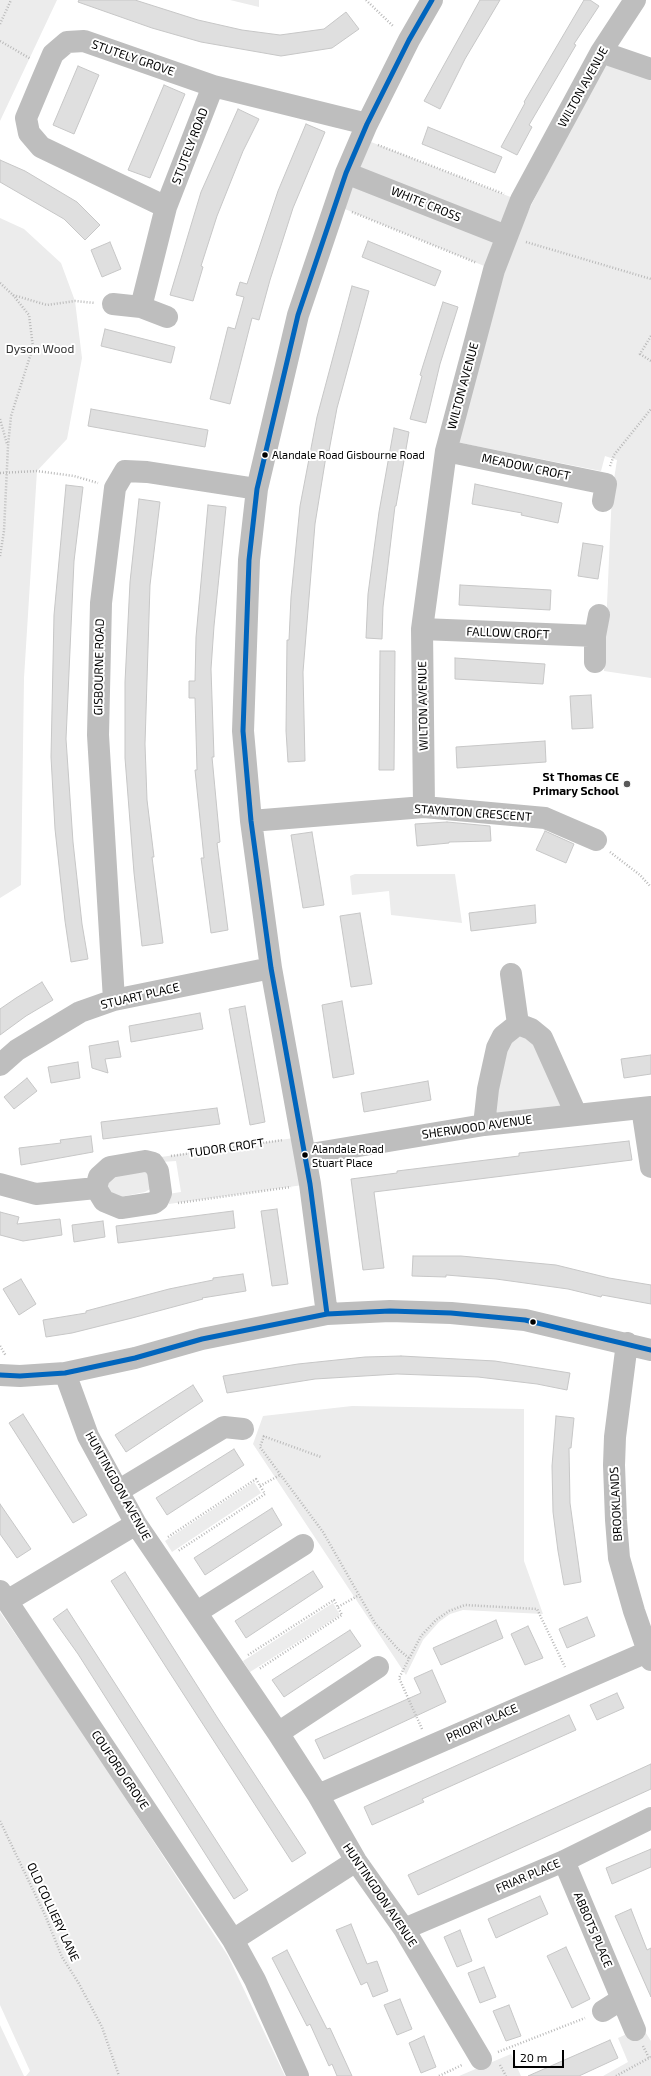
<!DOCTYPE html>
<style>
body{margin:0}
#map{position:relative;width:651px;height:2076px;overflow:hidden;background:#fff;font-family:"Exo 2",sans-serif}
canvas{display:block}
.scale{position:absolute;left:513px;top:2050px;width:51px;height:18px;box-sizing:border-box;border:2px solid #000;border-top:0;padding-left:5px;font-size:12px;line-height:14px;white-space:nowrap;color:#000;-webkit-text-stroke:3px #fff;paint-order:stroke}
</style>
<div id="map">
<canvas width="651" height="2076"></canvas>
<div class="scale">20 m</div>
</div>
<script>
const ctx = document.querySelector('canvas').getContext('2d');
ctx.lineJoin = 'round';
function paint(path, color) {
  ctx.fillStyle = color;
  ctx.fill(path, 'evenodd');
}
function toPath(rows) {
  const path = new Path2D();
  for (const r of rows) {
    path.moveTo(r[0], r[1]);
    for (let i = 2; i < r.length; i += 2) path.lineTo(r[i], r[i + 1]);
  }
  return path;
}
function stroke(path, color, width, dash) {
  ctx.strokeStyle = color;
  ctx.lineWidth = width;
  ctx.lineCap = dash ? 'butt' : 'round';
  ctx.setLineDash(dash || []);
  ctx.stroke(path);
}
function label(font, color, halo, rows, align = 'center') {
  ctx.font = font + ' "Exo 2",sans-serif';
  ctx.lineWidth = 4;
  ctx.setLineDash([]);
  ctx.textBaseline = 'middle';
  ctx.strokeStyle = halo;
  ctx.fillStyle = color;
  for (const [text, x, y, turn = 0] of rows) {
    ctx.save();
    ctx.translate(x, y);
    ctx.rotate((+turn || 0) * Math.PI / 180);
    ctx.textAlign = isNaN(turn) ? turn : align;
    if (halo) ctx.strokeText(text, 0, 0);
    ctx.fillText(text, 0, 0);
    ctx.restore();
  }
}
const green = toPath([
 [0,0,57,0,0,121],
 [230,0,259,0,259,7],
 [605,60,651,75,651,678,604,671,612,492,617,460,605,456,601,471,456,442,514,239],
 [361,138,513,198,494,270,335,205],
 [0,218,24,229,61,263,75,301,82,358,67,439,37,471,24,678,21,885,0,898],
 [355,874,455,874,462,923,391,915,389,891,352,895,350,876],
 [531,1029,576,1114,484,1125,497,1048],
 [301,1137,310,1184,169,1204,168,1194,181,1192,176,1161,161,1162,161,1157],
 [143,1172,149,1174,152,1188,145,1192,120,1197,111,1195,106,1187,108,1180,114,1176],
 [352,1406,524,1409,524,1561,543,1614,463,1610,450,1614,439,1622,423,1640,406,1675,253,1444,263,1416],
 [254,1482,261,1493,172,1552,165,1541],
 [333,1603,340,1615,250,1672,243,1661],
 [0,1612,70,1713,228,1956,285,2076,26,2076,30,2071,0,2005],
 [0,2025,24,2076,0,2076],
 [642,2027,651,2041,651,2076,603,2076,628,2062,618,2038],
 [511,2054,521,2076,459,2076]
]);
const building = toPath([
 [79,0,135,0,198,20,242,30,280,35,324,29,346,12,359,29,332,48,281,56,201,42,152,28,78,2,79,0],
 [480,0,500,0,465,59,440,109,424,101,480,0],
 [584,0,590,0,599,6,574,44,576,45,529,125,532,127,517,155,501,147,525,103,524,102,584,0],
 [78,66,99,75,74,134,53,125,78,66],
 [164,85,185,94,150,178,128,170,164,85],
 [238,109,259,119,243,151,217,216,201,266,203,267,193,301,170,295,201,192,238,109],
 [306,124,325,132,293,208,270,280,259,320,252,318,230,404,210,399,228,327,235,329,244,297,236,295,240,282,247,284,278,191,306,124],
 [428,127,502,157,495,173,422,144,428,127],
 [0,160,25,171,77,202,100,225,85,240,64,219,0,182,0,160],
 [368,241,441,271,435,286,362,257,368,241],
 [110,242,121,269,102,277,91,250,110,242],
 [352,286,369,291,337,408,329,451,327,450,315,524,303,672,305,761,288,762,286,731,287,640,289,640,291,597,300,506,317,417,352,286],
 [443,302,458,307,440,364,426,423,410,419,422,376,420,375,443,302],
 [105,329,175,347,171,363,101,346,105,329],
 [91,409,208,430,205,447,88,426,91,409],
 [394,428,409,432,396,506,395,506,383,607,382,639,366,638,368,594,379,512,394,428],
 [475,484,562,503,558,523,521,515,522,513,472,504,475,484],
 [66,485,83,487,74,561,66,739,73,842,82,924,88,959,71,962,65,921,55,829,51,757,54,615,66,485],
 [139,499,160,502,150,585,145,744,147,800,154,857,152,857,163,943,142,946,134,873,125,758,125,682,130,582,139,499],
 [208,505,226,507,214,626,211,669,214,757,212,757,220,842,217,843,228,930,211,933,201,858,204,858,195,770,197,770,195,698,189,698,189,681,195,681,196,637,208,505],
 [583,543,603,546,598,579,578,576,583,543],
 [460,585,551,590,550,610,459,605,460,585],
 [380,651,395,651,394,770,379,770,380,651],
 [455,658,545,664,543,684,455,679,455,658],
 [591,695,593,728,572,729,570,696,591,695],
 [545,741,546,762,457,768,456,747,545,741],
 [447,822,490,826,491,841,449,842,449,843,417,846,415,824,447,822],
 [545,831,574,844,566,863,536,850,545,831],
 [312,832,324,905,303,908,291,835,312,832],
 [535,905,536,923,471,931,469,913,535,905],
 [360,913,372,984,351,987,340,916,360,913],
 [42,982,53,1000,26,1016,0,1035,0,1009,16,998,42,982],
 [342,1001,354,1074,333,1078,322,1005,342,1001],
 [245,1006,265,1122,250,1125,229,1009,245,1006],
 [200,1013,203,1029,131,1042,129,1026,200,1013],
 [118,1041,121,1057,105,1059,108,1073,92,1068,89,1046,118,1041],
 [651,1055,651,1074,624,1078,621,1059,651,1055],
 [78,1062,80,1078,51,1083,48,1067,78,1062],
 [27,1078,37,1091,14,1109,4,1097,27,1078],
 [428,1081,431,1100,364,1112,361,1093,428,1081],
 [217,1108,220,1124,103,1139,101,1122,217,1108],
 [91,1136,93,1152,21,1165,19,1148,61,1143,60,1140,91,1136],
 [629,1141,632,1160,374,1192,384,1268,363,1270,351,1179,397,1173,397,1171,519,1156,519,1153,629,1141],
 [277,1209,288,1284,272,1286,261,1211,277,1209],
 [233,1211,235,1228,118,1243,116,1226,233,1211],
 [0,1212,19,1217,17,1224,60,1219,62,1235,23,1241,0,1235,0,1212],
 [103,1221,105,1237,74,1242,72,1225,103,1221],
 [413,1256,461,1256,556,1265,609,1278,651,1285,651,1304,602,1295,601,1297,568,1289,496,1279,446,1275,446,1277,412,1276,413,1256],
 [243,1274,246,1291,202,1298,203,1299,132,1318,72,1333,46,1337,43,1320,86,1313,86,1311,169,1289,213,1280,213,1278,243,1274],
 [21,1279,36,1304,19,1315,3,1289,21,1279],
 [401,1356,495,1361,570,1373,567,1390,537,1384,478,1377,397,1374,315,1379,227,1393,223,1376,298,1364,365,1357,401,1356],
 [193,1385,203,1401,126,1452,115,1435,193,1385],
 [23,1414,87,1515,73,1523,9,1423,23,1414],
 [556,1416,574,1418,571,1448,569,1448,570,1503,581,1582,564,1585,558,1551,553,1512,552,1466,556,1416],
 [234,1449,244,1465,167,1515,156,1498,234,1449],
 [0,1504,31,1549,17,1558,0,1534,0,1504],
 [272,1508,282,1525,205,1575,194,1558,272,1508],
 [313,1571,323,1587,246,1638,235,1621,313,1571],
 [125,1572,217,1717,306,1853,292,1862,166,1667,111,1581,125,1572],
 [67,1609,248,1890,234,1899,78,1654,53,1619,67,1609],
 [587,1617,595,1636,567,1648,559,1629,587,1617],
 [496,1620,503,1638,441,1665,433,1648,496,1620],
 [528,1626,543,1658,525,1665,511,1634,528,1626],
 [350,1630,361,1646,284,1697,272,1680,350,1630],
 [432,1670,446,1702,324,1759,315,1740,421,1693,414,1678,432,1670],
 [617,1693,624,1708,597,1720,590,1705,617,1693],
 [569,1715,576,1730,422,1799,424,1802,372,1825,364,1807,569,1715],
 [651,1764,651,1789,418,1895,408,1875,651,1764],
 [651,1849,651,1867,612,1884,606,1868,651,1849],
 [540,1896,548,1914,496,1938,488,1919,540,1896],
 [631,1909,647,1950,651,1948,651,1997,615,1916,631,1909],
 [351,1924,367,1964,377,1961,388,1991,373,1997,367,1982,361,1985,336,1930,351,1924],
 [460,1930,472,1961,457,1967,444,1937,460,1930],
 [566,1947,590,1999,572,2008,547,1956,566,1947],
 [287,1950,327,2029,330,2028,352,2076,337,2076,332,2064,329,2066,310,2024,307,2026,287,1987,272,1958,287,1950],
 [484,1967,496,1997,480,2003,468,1973,484,1967],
 [400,1999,412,2029,397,2035,384,2005,400,1999],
 [509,2005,521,2036,506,2041,493,2011,509,2005],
 [424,2036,436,2067,421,2073,409,2043,424,2036],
 [610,2040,618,2058,579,2076,528,2076,610,2040]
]);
const path = toPath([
 [366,0,394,27],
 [0,24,11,0],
 [0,41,31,59],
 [378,145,504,194],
 [352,212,477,263],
 [526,242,651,279],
 [0,283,13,295,47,305,75,301,95,303],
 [651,336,640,354,651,361],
 [0,419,7,444],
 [610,466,614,455,651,409],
 [0,473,37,471,74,476,98,483],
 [0,556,4,531,8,446,11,416,33,347,29,315,13,295],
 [610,852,640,875,651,887],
 [171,1156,283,1140],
 [178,1203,291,1187],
 [0,1346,6,1356],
 [263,1436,321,1457],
 [264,1436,260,1447,323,1532,375,1623,398,1649,410,1659],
 [260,1486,280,1475],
 [168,1537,256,1479,265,1494,178,1551],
 [338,1607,359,1595],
 [248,1655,334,1600,342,1615,259,1669],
 [422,1729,399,1678,421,1636,436,1620,449,1611,465,1605,537,1609,565,1667],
 [0,1821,45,1915,62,1957,78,1982,102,2027,119,2076],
 [643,2046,649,2058,651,2057],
 [498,2052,585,2018],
 [500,2065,506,2076],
 [439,2076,462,2065],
 [616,2076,649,2058]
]);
const minor = toPath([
 [601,52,651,69],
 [346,173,506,236],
 [166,207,213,86],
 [113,304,141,307,166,207,41,147,29,133,26,118,39,87,53,54,67,42,84,41,213,86,367,124],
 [141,307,167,317],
 [446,451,606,484,603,501],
 [422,629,595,636,595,662],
 [595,636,599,615],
 [424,807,422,629,446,451,494,270,521,200,601,52,635,0],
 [251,821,424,807,545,818,596,840],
 [511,974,518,1024],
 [114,1000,98,735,101,603,115,488,125,471,147,472,257,489],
 [0,1065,17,1050,80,1012,114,1000,271,968],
 [642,1108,651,1167],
 [484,1125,488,1089,497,1048,503,1036,518,1024,531,1029,542,1038,576,1114],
 [305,1155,484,1125,651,1107],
 [145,1161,153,1163,158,1171,161,1193,158,1200,154,1203,121,1208,104,1201,96,1188,99,1177,110,1167,145,1161],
 [0,1184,36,1194,96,1188],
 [327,1314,310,1184,271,968,251,821,243,731,249,560,257,489,298,315,346,173,367,124,409,40,432,0],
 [627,1343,615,1437,614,1465,616,1520,619,1558,634,1611,651,1660],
 [65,1373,88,1436,136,1524,278,1733,318,1795,356,1861,404,1929,481,2059],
 [0,1375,20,1376,65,1373,135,1358,202,1339,327,1314,390,1311,451,1313,525,1320,651,1350],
 [118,1491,224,1427,243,1429],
 [0,1591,7,1601,136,1524],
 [7,1601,233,1940,255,1980,298,2076],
 [197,1612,303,1545],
 [278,1733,378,1667],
 [318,1795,647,1652],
 [564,1861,635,2030],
 [404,1929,564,1861,651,1818],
 [233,1940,356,1861],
 [603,2011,622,1999]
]);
const bus1 = toPath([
 [327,1314,310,1184,271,968,251,821,243,731,249,560,257,489,298,315,346,173,367,124,409,40,432,0],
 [0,1375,20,1376,65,1373,135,1358,202,1339,327,1314,390,1311,451,1313,525,1320,651,1350]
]);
const markers = [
 [265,455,3.5,"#000"],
 [627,784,4,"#595959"],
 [305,1155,3.5,"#000"],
 [533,1322,3.5,"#000"]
];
const busNames = [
 ["Alandale Road Gisbourne Road",272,455],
 ["Alandale Road",312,1149],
 ["Stuart Place",312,1163]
];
const streetNames = [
 ["STUTELY GROVE",133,58,19],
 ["WILTON AVENUE",583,87,-61],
 ["STUTELY ROAD",190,146,-69],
 ["WHITE CROSS",426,204,22],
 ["WILTON AVENUE",463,386,-75],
 ["MEADOW CROFT",526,467,12],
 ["FALLOW CROFT",508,633,2],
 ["GISBOURNE ROAD",99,667,-89],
 ["WILTON AVENUE",423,706,-91],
 ["STAYNTON CRESCENT",473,813,4],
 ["STUART PLACE",140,996,-13],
 ["SHERWOOD AVENUE",477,1127,-8],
 ["TUDOR CROFT",226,1148,-8],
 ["HUNTINGDON AVENUE",118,1486,61],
 ["BROOKLANDS",616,1504,-93],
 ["PRIORY PLACE",482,1723,-24],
 ["COUFORD GROVE",120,1770,56],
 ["FRIAR PLACE",528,1876,-23],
 ["HUNTINGDON AVENUE",380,1895,56],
 ["OLD COLLIERY LANE",53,1912,65],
 ["ABBOTS PLACE",593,1930,67]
];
const parkNames = [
 ["Dyson Wood",40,349]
];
const poiNames = [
 ["St Thomas CE",619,777],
 ["Primary School",619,791]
];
paint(green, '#ececec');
paint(building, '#dfdfdf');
stroke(building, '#c7c7c7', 1);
stroke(path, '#b9b9b9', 2.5, [1, 2]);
stroke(minor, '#bebebe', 22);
stroke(bus1, '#0065bd', 5);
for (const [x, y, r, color] of markers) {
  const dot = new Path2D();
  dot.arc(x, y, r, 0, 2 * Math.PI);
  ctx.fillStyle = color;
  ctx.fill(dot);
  stroke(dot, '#fff', 1.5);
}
label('11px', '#000', '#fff', busNames, 'left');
label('12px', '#000', '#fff', streetNames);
label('12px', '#333', '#fff', parkNames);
label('bold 12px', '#000', '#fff', poiNames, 'right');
</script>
